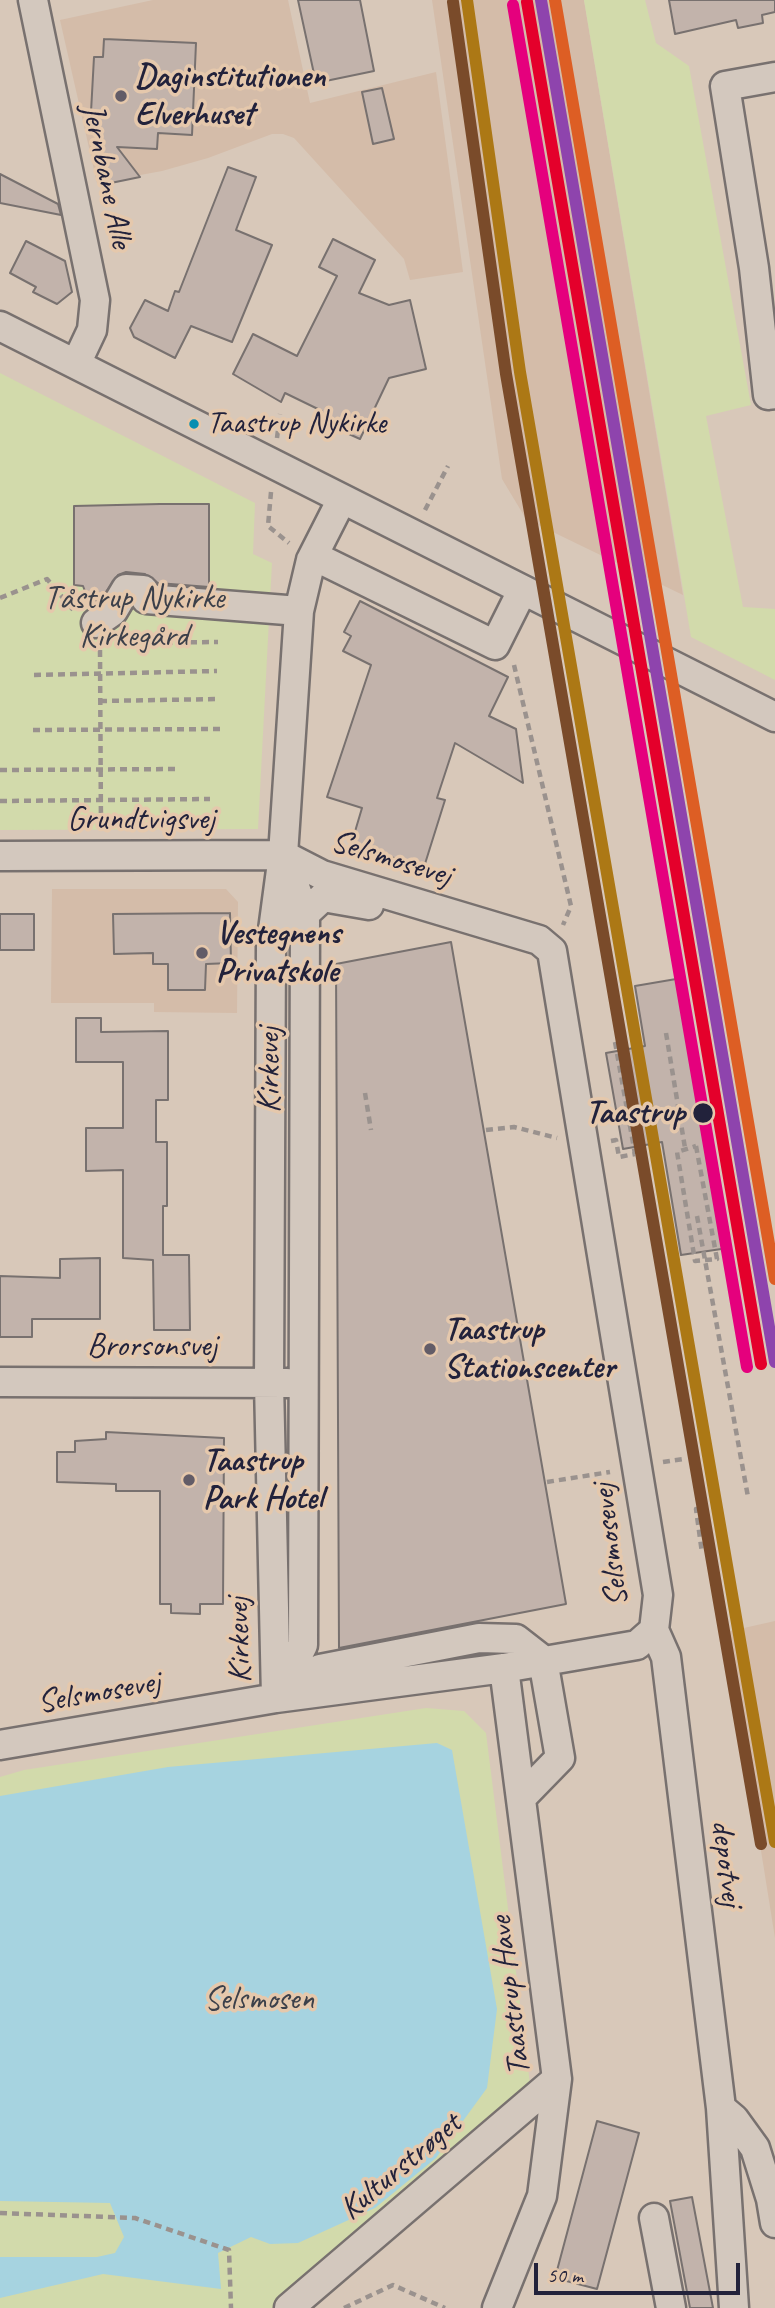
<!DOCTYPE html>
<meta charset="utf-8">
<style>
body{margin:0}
#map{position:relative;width:775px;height:2308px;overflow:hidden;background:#d8c8b9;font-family:Caveat,sans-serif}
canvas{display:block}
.scale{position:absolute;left:534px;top:2263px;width:206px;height:32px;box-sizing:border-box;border:4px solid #22223b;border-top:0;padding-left:9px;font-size:21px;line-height:24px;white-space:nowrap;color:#22223b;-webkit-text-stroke:5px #e5c8ac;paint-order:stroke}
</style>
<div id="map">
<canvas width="775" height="2308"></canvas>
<div class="scale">50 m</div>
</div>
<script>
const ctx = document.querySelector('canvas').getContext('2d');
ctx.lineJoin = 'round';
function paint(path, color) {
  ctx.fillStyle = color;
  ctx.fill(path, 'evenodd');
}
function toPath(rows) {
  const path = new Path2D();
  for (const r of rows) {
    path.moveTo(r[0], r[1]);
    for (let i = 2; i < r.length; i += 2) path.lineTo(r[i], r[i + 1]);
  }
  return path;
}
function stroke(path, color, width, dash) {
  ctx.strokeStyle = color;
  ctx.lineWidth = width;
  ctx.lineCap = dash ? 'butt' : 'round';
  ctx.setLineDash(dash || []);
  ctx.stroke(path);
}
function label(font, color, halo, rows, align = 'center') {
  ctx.font = font + ' Caveat,sans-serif';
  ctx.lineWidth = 7;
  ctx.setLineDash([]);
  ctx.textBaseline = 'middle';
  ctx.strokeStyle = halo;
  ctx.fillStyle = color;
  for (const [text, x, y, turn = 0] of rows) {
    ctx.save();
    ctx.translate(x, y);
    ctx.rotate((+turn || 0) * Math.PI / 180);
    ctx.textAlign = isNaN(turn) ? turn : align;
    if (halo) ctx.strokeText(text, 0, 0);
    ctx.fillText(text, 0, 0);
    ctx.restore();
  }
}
const built = toPath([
 [153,0,288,0,310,103,436,72,463,272,410,280,404,259,294,138,283,134,272,134,208,158,162,171,97,183,60,20],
 [432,0,584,0,683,595,526,519,502,479],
 [52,889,226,889,238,902,237,1013,154,1012,154,1003,51,1003],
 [775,1621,775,1938,726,1632]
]);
const green = toPath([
 [584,0,645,0,656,43,689,66,751,405,706,416,743,607,775,609,775,680,691,637],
 [0,373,255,503,253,554,272,563,258,829,0,830],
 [426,1708,464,1711,486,1733,534,2116,286,2308,0,2308,0,1777,24,1770]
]);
const water = toPath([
 [437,1743,452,1750,497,2009,487,2088,436,2158,375,2208,298,2243,270,2244,251,2237,218,2253,221,2289,103,2274,0,2298,0,2257,97,2257,115,2253,124,2237,110,2203,0,2201,0,1796,168,1767]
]);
const building = toPath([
 [298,0,360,0,374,71,316,83,298,0],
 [669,0,775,0,775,12,762,15,763,23,738,28,736,20,675,34,669,0],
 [104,39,196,43,192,135,158,133,157,149,117,147,140,177,106,184,99,157,100,112,91,112,94,57,103,57,104,39],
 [382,88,394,139,373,144,362,92,382,88],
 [228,167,256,177,236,230,272,245,232,342,191,326,175,358,134,337,130,328,145,300,168,311,175,291,179,292,228,167],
 [0,174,58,204,61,215,0,203,0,174],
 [333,239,375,260,359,293,389,305,410,300,426,369,389,378,360,439,318,420,322,411,285,393,281,402,233,374,253,334,297,356,337,276,319,267,333,239],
 [26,241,65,261,72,292,57,304,33,292,36,287,10,273,26,241],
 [160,504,209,504,209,587,158,583,145,574,126,572,118,575,101,599,90,604,83,586,74,585,74,506,160,504],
 [360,601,508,677,489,716,516,729,523,783,455,743,437,798,445,800,424,867,351,845,362,808,327,797,371,665,343,651,351,636,344,632,360,601],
 [230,913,231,963,206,964,205,990,168,990,168,964,153,964,153,953,114,954,113,914,230,913],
 [0,914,34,914,34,950,0,950,0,914],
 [451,942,566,1604,339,1648,336,964,451,942],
 [682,978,728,1248,681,1255,662,1142,623,1149,606,1053,645,1046,635,986,682,978],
 [76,1018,101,1018,101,1032,168,1031,168,1100,156,1100,156,1142,167,1142,167,1206,163,1206,163,1255,189,1255,190,1330,154,1330,153,1260,123,1258,123,1170,86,1171,86,1128,123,1128,123,1062,76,1062,76,1018],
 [100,1258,100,1319,32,1319,32,1337,0,1337,0,1276,60,1278,60,1259,100,1258],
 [106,1432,224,1438,223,1604,200,1604,200,1614,171,1613,171,1604,160,1604,160,1491,116,1491,116,1484,57,1482,57,1452,75,1452,75,1441,106,1439,106,1432],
 [597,2121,639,2133,597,2289,555,2278,597,2121],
 [692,2197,713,2308,690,2308,670,2201,692,2197]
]);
const path = toPath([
 [277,438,280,414],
 [271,492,268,526,289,543],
 [425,510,448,466],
 [0,598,47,579,74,611],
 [118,643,218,642],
 [100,650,101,830],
 [514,665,571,906,563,925],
 [34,675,217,671],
 [100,701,219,699],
 [33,730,223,729],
 [0,770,179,769],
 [0,801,210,799],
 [666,1033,685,1148],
 [615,1042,635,1154],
 [365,1093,371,1130],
 [486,1130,514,1127,557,1138],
 [611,1141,616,1140,619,1157,635,1154],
 [696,1146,717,1259,695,1261,677,1152,696,1146],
 [697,1216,748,1497],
 [663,1462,683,1459],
 [547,1482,610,1472],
 [699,1509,696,1509,702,1553],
 [0,2213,135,2218,229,2250,231,2308],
 [344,2308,393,2285,445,2308]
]);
const minor = toPath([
 [33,0,95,300,92,330,76,364],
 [775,77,725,86,754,268,768,395,775,394],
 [0,326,775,717],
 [311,560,322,560,495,645,522,591],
 [96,623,113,611,126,589,143,590,146,599,299,611],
 [0,856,283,855],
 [294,924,323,897,369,905],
 [0,1382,287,1383],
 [654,1630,666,1657,721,2108,734,2308],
 [279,1693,303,1645,305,914,284,857],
 [281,1695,320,1669,479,1638,516,1639,543,1660,560,1758,523,1796],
 [276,1698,269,1383,271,945,283,855,299,611,311,560,342,499],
 [0,1745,276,1698,504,1668,637,1645,654,1630,658,1595,552,951,539,940,322,875,283,855],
 [721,2108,734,2119,755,2148,771,2199,775,2223],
 [654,2218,671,2308],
 [289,2308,557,2079],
 [497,2308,542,2196,557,2079,504,1668]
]);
const rail1 = toPath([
 [467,0,520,372,775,1842]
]);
const rail2 = toPath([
 [453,2,506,374,761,1844]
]);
const rail3 = toPath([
 [541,0,775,1362]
]);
const rail4 = toPath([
 [527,2,761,1364]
]);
const rail5 = toPath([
 [555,0,775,1279]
]);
const rail6 = toPath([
 [513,5,747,1367]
]);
const markers = [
 [121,96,7,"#625c67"],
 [194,424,6,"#078eb1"],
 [202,953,7,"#625c67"],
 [703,1113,11,"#22223b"],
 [430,1349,7,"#625c67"],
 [189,1480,7,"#625c67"]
];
const busNames = [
 ["Taastrup Nykirke",207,424]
];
const poiNames = [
 ["Daginstitutionen",135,77],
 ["Elverhuset",135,115],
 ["Vestegnens",216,934],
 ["Privatskole",216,972],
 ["Taastrup",444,1330],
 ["Stationscenter",444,1368],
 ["Taastrup",203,1461],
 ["Park Hotel",203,1499]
];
const streetNames = [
 ["Jernbane Alle",106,176,78],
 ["Grundtvigsvej",141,820],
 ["Selsmosevej",391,859,17],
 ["Kirkevej",270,1070,-90],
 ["Brorsonsvej",152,1347],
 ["Selsmosevej",611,1545,-97],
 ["Kirkevej",240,1640,-92],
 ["Selsmosevej",99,1693,-10],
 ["depotvej",726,1863,83],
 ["Taastrup Have",511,1996,-97],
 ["Kulturstrøget",401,2167,-40]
];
const parkNames = [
 ["Tåstrup Nykirke",134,599],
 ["Kirkegård",134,637],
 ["Selsmosen",259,2000]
];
const stopNames = [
 ["Taastrup",685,1113]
];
paint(built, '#d4bca9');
paint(green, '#d2daab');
paint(water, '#a6d3e0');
paint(building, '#c2b3ab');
stroke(building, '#78716f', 2);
stroke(minor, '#78716f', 33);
stroke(path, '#9a928e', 4.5, [7, 5]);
stroke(minor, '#d3c8be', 28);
stroke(rail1, '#ac7815', 12);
stroke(rail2, '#7a4b2a', 12);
stroke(rail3, '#8e44ad', 12);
stroke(rail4, '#e4002b', 12);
stroke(rail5, '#dd5e24', 12);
stroke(rail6, '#e5007d', 12);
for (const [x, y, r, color] of markers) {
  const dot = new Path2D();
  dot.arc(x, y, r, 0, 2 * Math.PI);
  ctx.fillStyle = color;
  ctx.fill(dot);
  stroke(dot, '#e5c8ac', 2.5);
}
label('31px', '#22223b', '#e5c8ac', busNames, 'left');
label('bold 33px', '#22223b', '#e5c8ac', poiNames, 'left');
label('33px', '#22223b', '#e5c8ac', streetNames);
label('33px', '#3c404a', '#e5c8ac', parkNames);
label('bold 33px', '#22223b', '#e5c8ac', stopNames, 'right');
</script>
